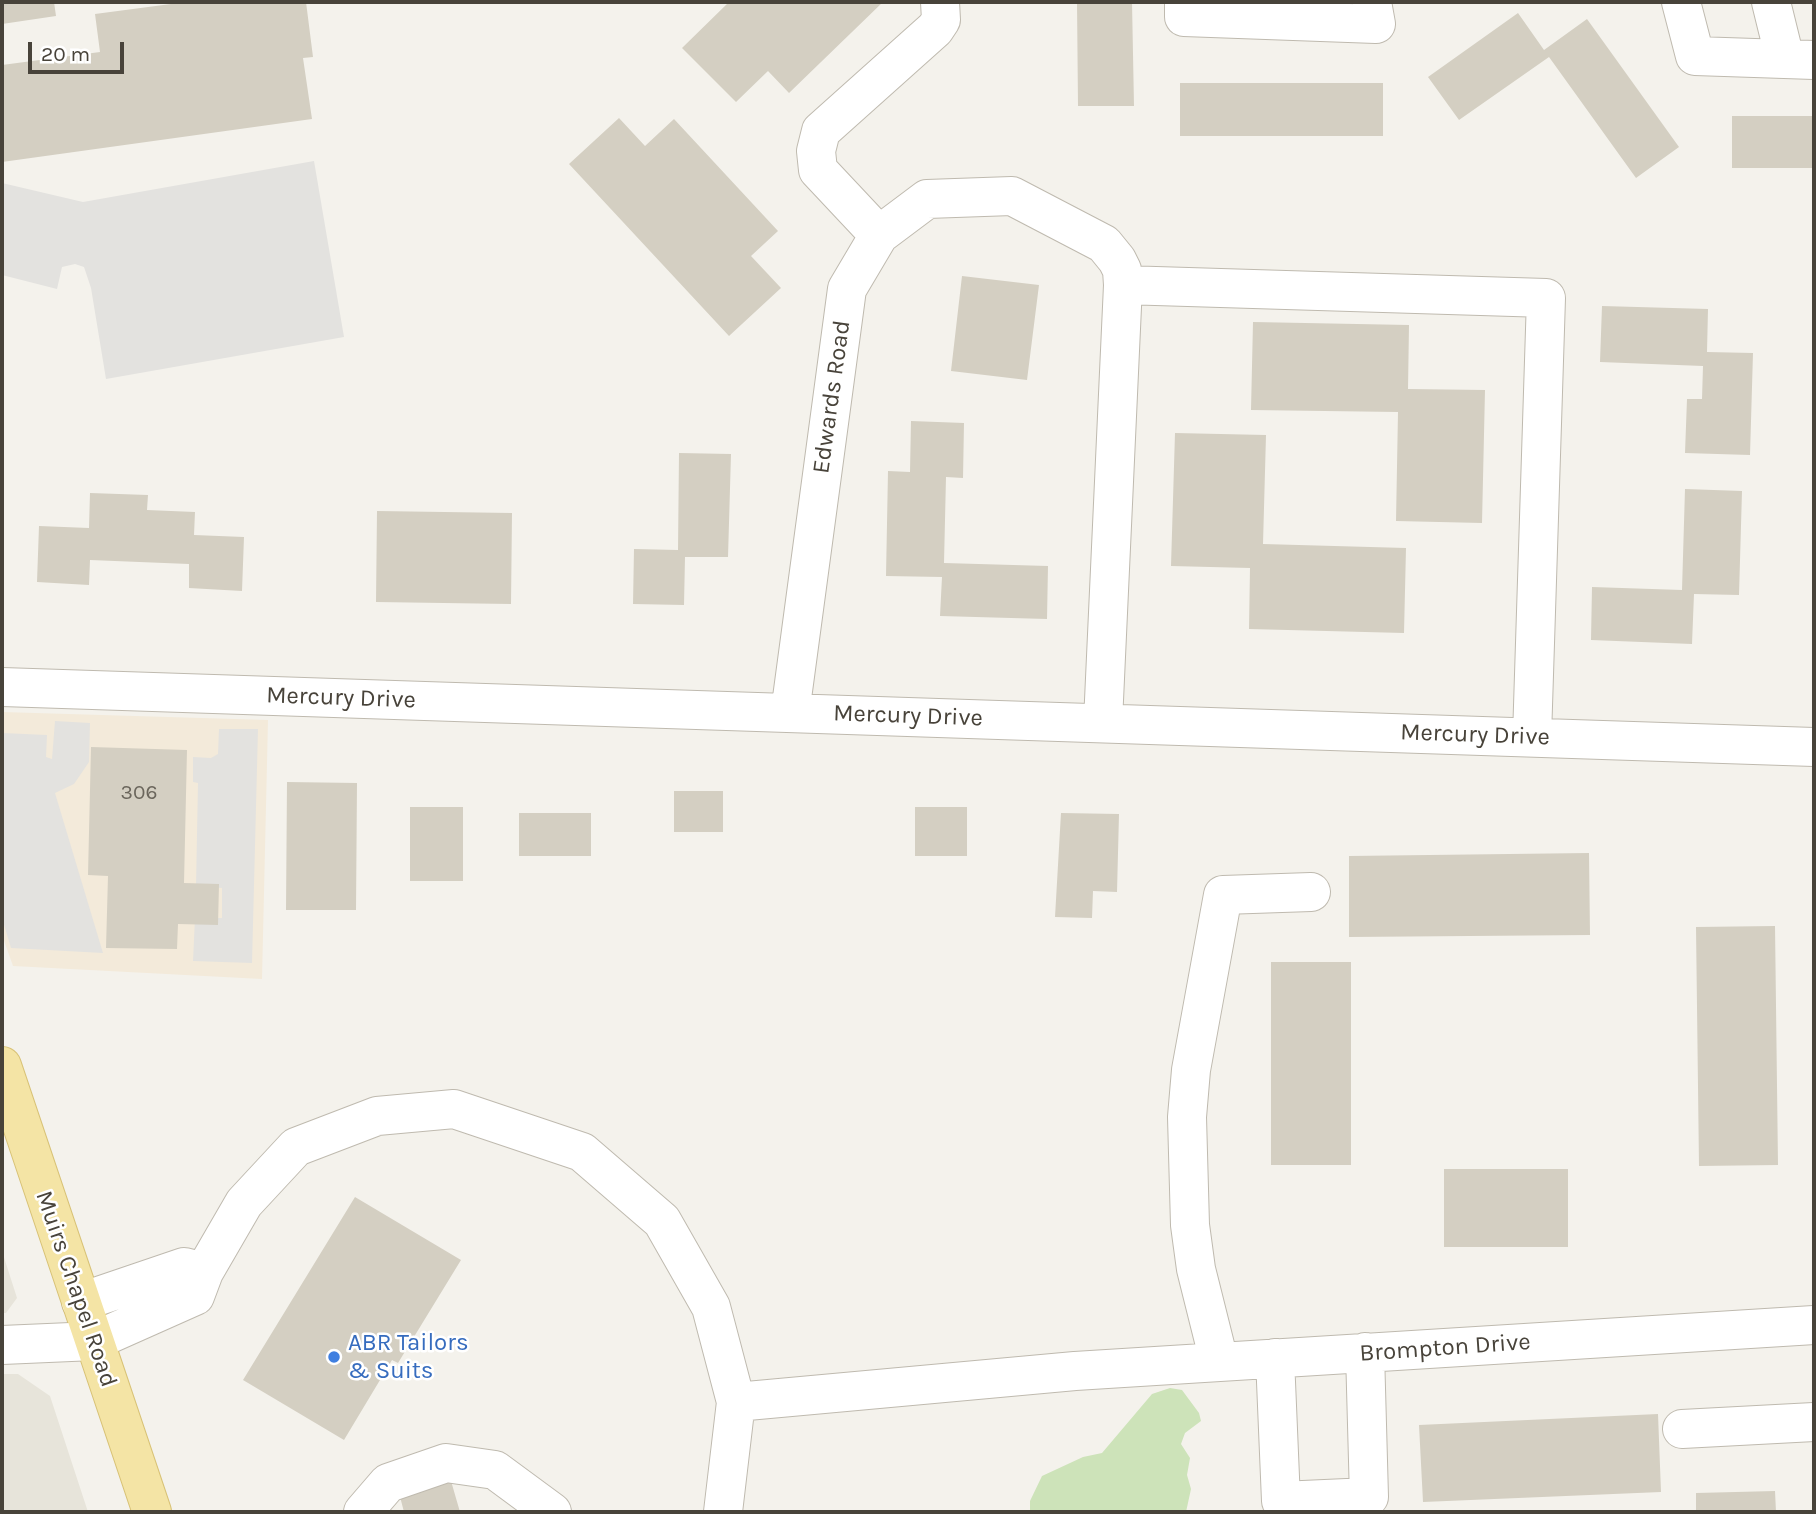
<!DOCTYPE html>
<style>
body{margin:0}
#map{position:relative;width:1816px;height:1514px;overflow:hidden;background:#f4f2ec;font-family:Karla,sans-serif}
canvas{display:block}
.frame{position:absolute;inset:0;border:4px solid #48433a;pointer-events:none}
.scale{position:absolute;left:28px;top:42px;width:96px;height:32px;box-sizing:border-box;border:4px solid #48433a;border-top:0;padding-left:9px;font-size:21px;line-height:24px;white-space:nowrap;color:#48433a;-webkit-text-stroke:5px #fff;paint-order:stroke}
</style>
<div id="map">
<canvas width="1816" height="1514"></canvas>
<div class="frame"></div>
<div class="scale">20 m</div>
</div>
<script>
const ctx = document.querySelector('canvas').getContext('2d');
ctx.lineJoin = 'round';
function paint(path, color) {
  ctx.fillStyle = color;
  ctx.fill(path, 'evenodd');
}
function toPath(rows) {
  const path = new Path2D();
  for (const r of rows) {
    path.moveTo(r[0], r[1]);
    for (let i = 2; i < r.length; i += 2) path.lineTo(r[i], r[i + 1]);
  }
  return path;
}
function stroke(path, color, width, dash) {
  ctx.strokeStyle = color;
  ctx.lineWidth = width;
  ctx.lineCap = dash ? 'butt' : 'round';
  ctx.setLineDash(dash || []);
  ctx.stroke(path);
}
function label(font, color, halo, rows, align = 'center') {
  ctx.font = font + ' Karla,sans-serif';
  ctx.lineWidth = 5;
  ctx.setLineDash([]);
  ctx.textBaseline = 'middle';
  ctx.strokeStyle = halo;
  ctx.fillStyle = color;
  for (const [text, x, y, turn = 0] of rows) {
    ctx.save();
    ctx.translate(x, y);
    ctx.rotate((+turn || 0) * Math.PI / 180);
    ctx.textAlign = isNaN(turn) ? turn : align;
    if (halo) ctx.strokeText(text, 0, 0);
    ctx.fillText(text, 0, 0);
    ctx.restore();
  }
}
const residential = toPath([
 [2,1251,17,1298,6,1313,2,1313],
 [2,1374,18,1374,50,1396,88,1512,2,1512]
]);
const commercial = toPath([
 [2,712,268,720,262,979,13,966,2,935]
]);
const green = toPath([
 [1170,1388,1182,1390,1199,1413,1201,1421,1185,1433,1181,1444,1190,1458,1187,1475,1191,1489,1186,1512,1030,1512,1030,1501,1042,1476,1083,1457,1102,1453,1152,1394]
]);
const parking = toPath([
 [314,161,344,337,106,379,91,288,84,267,75,264,62,267,57,289,2,275,2,183,83,202],
 [55,721,90,723,89,762,74,784,55,793,103,953,11,948,2,918,2,733,47,735,46,757,52,759],
 [219,729,258,729,252,963,193,961,195,918,222,918,222,888,196,886,198,783,193,782,193,757,211,758,218,754]
]);
const building = toPath([
 [2,2,54,2,56,16,2,24],
 [186,2,306,2,313,57,303,58,312,119,2,162,2,65,100,52,95,14],
 [729,2,883,2,789,93,768,71,736,102,682,48],
 [1077,2,1132,2,1134,106,1078,106],
 [1518,13,1544,50,1587,19,1679,147,1636,178,1549,57,1459,120,1428,77],
 [1180,83,1383,83,1383,136,1180,136],
 [1732,116,1814,116,1814,168,1732,168],
 [619,118,645,146,674,119,778,231,751,256,781,288,729,336,569,164],
 [962,276,1039,285,1027,380,951,371],
 [1602,306,1708,309,1707,352,1753,353,1750,455,1685,453,1687,399,1702,399,1703,366,1600,362],
 [1253,322,1409,325,1408,389,1485,390,1482,523,1396,521,1398,412,1251,410],
 [911,421,964,423,963,478,946,477,944,563,1048,566,1047,619,940,616,942,577,886,576,888,471,910,472],
 [1175,433,1266,435,1263,544,1406,548,1404,633,1249,629,1250,568,1171,566],
 [679,453,731,454,728,557,685,557,684,605,633,604,634,549,678,550],
 [1685,489,1742,491,1739,595,1694,594,1692,644,1591,640,1592,587,1682,590],
 [90,493,148,495,147,510,195,512,194,535,244,537,242,591,189,588,189,564,90,560,89,585,37,582,39,526,89,528],
 [377,511,512,513,511,604,376,602],
 [91,747,187,750,184,883,219,884,218,925,178,924,177,949,106,948,108,876,88,875],
 [287,782,357,783,356,910,286,910],
 [674,791,723,791,723,832,674,832],
 [410,807,463,807,463,881,410,881],
 [915,807,967,807,967,856,915,856],
 [519,813,591,813,591,856,519,856],
 [1061,813,1119,814,1117,892,1093,891,1092,918,1055,917],
 [1589,853,1590,935,1349,937,1349,856],
 [1775,926,1778,1165,1699,1166,1696,927],
 [1271,962,1351,962,1351,1165,1271,1165],
 [1444,1169,1568,1169,1568,1247,1444,1247],
 [355,1197,461,1260,398,1363,392,1360,344,1440,243,1380],
 [1658,1414,1661,1492,1423,1502,1419,1425],
 [449,1474,460,1512,404,1512,398,1489],
 [1775,1491,1776,1512,1696,1512,1696,1493]
]);
const minor = toPath([
 [1184,2,1184,17,1376,24,1372,2],
 [1681,2,1695,56,1814,60],
 [1771,2,1785,59],
 [879,235,818,170,816,151,821,131,935,29,941,20,940,2],
 [2,687,1814,747],
 [790,713,847,289,879,235,927,199,1012,196,1104,244,1117,260,1122,270,1123,285],
 [1103,722,1123,285,1546,298,1532,737],
 [204,1272,244,1203,296,1147,377,1116,454,1109,582,1152,662,1221,711,1307,736,1402,723,1512],
 [2,1345,94,1341,195,1296,204,1272,184,1267,81,1302],
 [1275,1358,1281,1501,1369,1497,1365,1352],
 [1219,1361,1196,1269,1190,1225,1187,1117,1191,1070,1223,895,1311,892],
 [736,1402,1075,1371,1814,1325],
 [1682,1429,1814,1422],
 [363,1512,388,1483,446,1463,495,1470,552,1512]
]);
const major = toPath([
 [2,1066,152,1512]
]);
const markers = [
 [334,1357,7,"#3f7fe0"]
];
const numberNames = [
 ["306",139,793]
];
const streetNames = [
 ["Edwards Road",832,397,-82],
 ["Mercury Drive",341,698,2],
 ["Mercury Drive",908,716,2],
 ["Mercury Drive",1475,735,2],
 ["Muirs Chapel Road",76,1289,71],
 ["Brompton Drive",1445,1348,-4]
];
const shopNames = [
 ["ABR Tailors",348,1343],
 ["& Suits",348,1371]
];
paint(residential, '#e7e4da');
paint(commercial, '#f3eada');
paint(green, '#cde3b9');
paint(parking, '#e3e2df');
paint(building, '#d4cfc2');
stroke(minor, '#bfbaaf', 40);
stroke(major, '#d8c276', 40);
stroke(minor, '#fff', 38);
stroke(major, '#f4e4a5', 38);
for (const [x, y, r, color] of markers) {
  const dot = new Path2D();
  dot.arc(x, y, r, 0, 2 * Math.PI);
  ctx.fillStyle = color;
  ctx.fill(dot);
  stroke(dot, '#fff', 2.5);
}
label('21px', '#6b665c', null, numberNames);
label('24px', '#48433a', '#fff', streetNames);
label('24px', '#366cbe', '#fff', shopNames, 'left');
</script>
